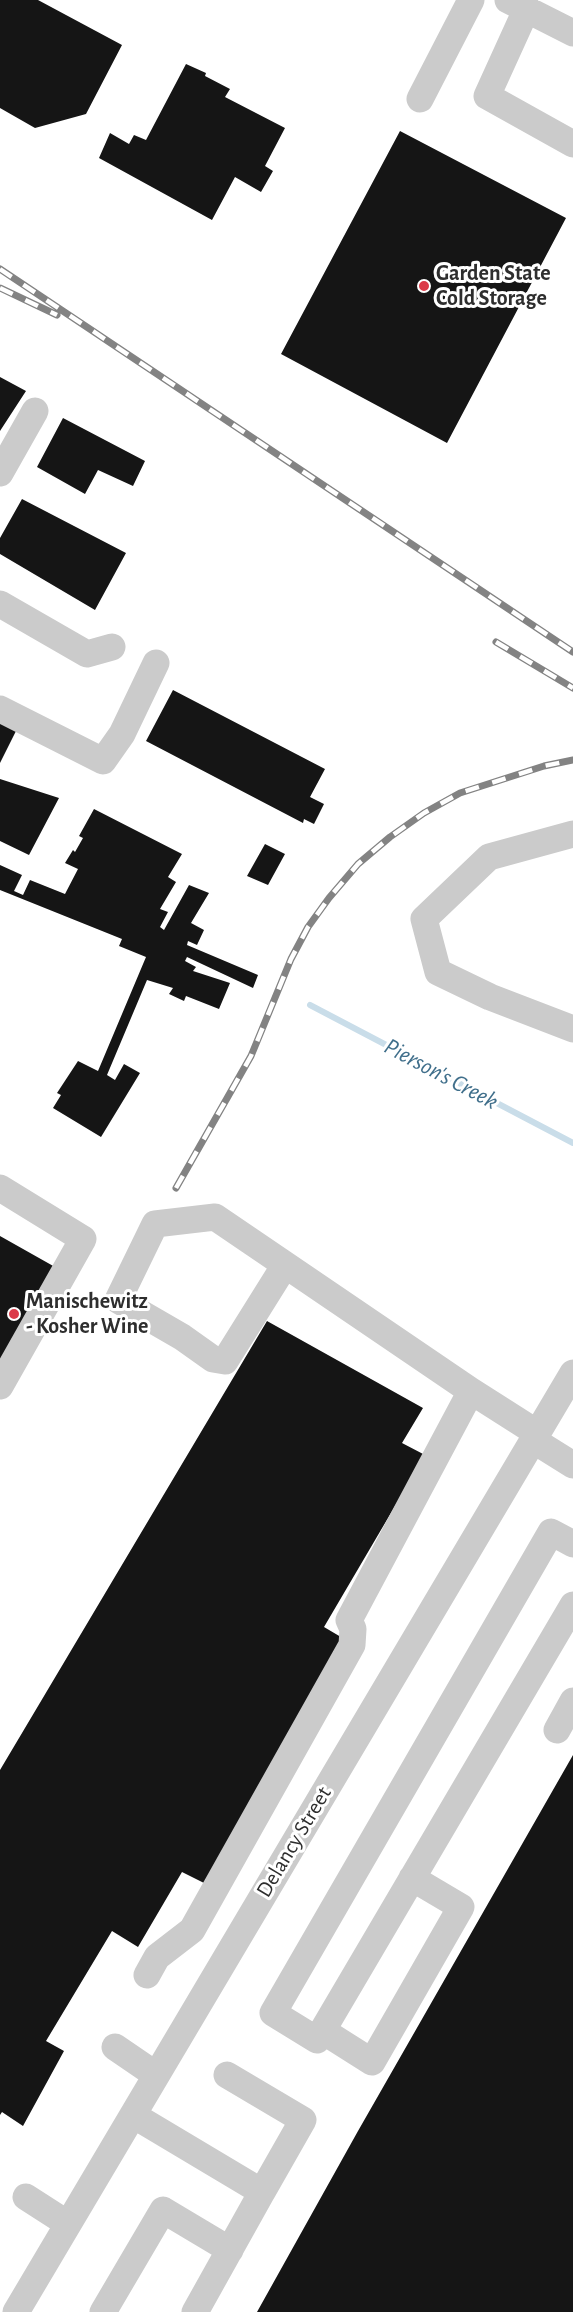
<!DOCTYPE html>
<style>
body{margin:0}
canvas{display:block;background:#fff}
</style>
<canvas width="573" height="2312"></canvas>
<script>
const ctx = document.querySelector('canvas').getContext('2d');
ctx.lineJoin = 'round';
function toPath(rows) {
  const path = new Path2D();
  for (const r of rows) {
    path.moveTo(r[0], r[1]);
    for (let i = 2; i < r.length; i += 2) path.lineTo(r[i], r[i + 1]);
  }
  return path;
}
function stroke(path, color, width, dash) {
  ctx.strokeStyle = color;
  ctx.lineWidth = width;
  ctx.lineCap = dash ? 'butt' : 'round';
  ctx.setLineDash(dash || []);
  ctx.stroke(path);
}
function paint(path, color) {
  ctx.fillStyle = color;
  ctx.fill(path, 'evenodd');
}
function label(font, color, halo, rows, align = 'center') {
  ctx.font = font + ' "Alegreya Sans",sans-serif';
  ctx.lineWidth = 6;
  ctx.setLineDash([]);
  ctx.textBaseline = 'middle';
  ctx.strokeStyle = halo;
  ctx.fillStyle = color;
  for (const [text, x, y, turn = 0] of rows) {
    ctx.save();
    ctx.translate(x, y);
    ctx.rotate((+turn || 0) * Math.PI / 180);
    ctx.textAlign = isNaN(turn) ? turn : align;
    if (halo) ctx.strokeText(text, 0, 0);
    ctx.fillText(text, 0, 0);
    ctx.restore();
  }
}
const stream = toPath([
 [310,1005,573,1143]
]);
const building = toPath([
 [0,0,38,0,122,45,86,114,35,128,0,108],
 [186,64,206,73,205,76,230,89,225,97,285,128,265,166,273,171,261,192,235,177,212,220,99,158,110,133,129,144,134,135,146,140],
 [400,131,566,218,447,443,281,354],
 [0,377,26,391,0,431],
 [63,418,145,461,133,486,98,470,85,494,37,467],
 [22,499,126,553,95,610,0,554,0,538],
 [173,690,325,769,310,797,324,804,314,824,304,819,303,823,146,741],
 [0,718,18,727,0,763],
 [0,779,59,798,29,855,0,841],
 [94,809,182,854,168,877,176,882,160,909,168,912,160,927,164,930,189,885,209,893,191,923,204,930,197,945,188,941,187,945,258,975,253,988,187,957,185,961,196,967,193,971,230,983,219,1009,186,996,184,1001,169,994,173,988,147,980,107,1075,115,1080,124,1064,140,1073,101,1137,53,1108,61,1095,57,1093,78,1061,98,1071,146,957,119,946,122,939,0,890,0,865,22,875,14,891,23,895,30,880,65,894,78,869,65,863,73,850,75,852,83,838,79,836],
 [265,844,285,854,268,885,247,876],
 [0,1236,55,1267,0,1361],
 [267,1321,423,1408,402,1443,425,1455,324,1627,346,1640,204,1883,182,1872,138,1947,112,1931,46,2041,64,2051,23,2126,2,2112,0,2115,0,1770],
 [573,1755,573,2312,257,2312,358,2131]
]);
const minor = toPath([
 [508,0,573,33],
 [527,8,487,96,573,144],
 [420,99,471,0],
 [0,473,35,411],
 [0,604,87,654,112,647],
 [0,709,103,761,122,734,156,663],
 [573,834,489,857,424,919,438,972,490,997,573,1029],
 [0,1188,83,1239,0,1386],
 [471,1391,537,1433],
 [533,1440,573,1465],
 [573,1544,551,1532,273,2013,317,2040,573,1605],
 [557,1730,573,1701],
 [147,1975,157,1957,192,1930,352,1645,353,1629,349,1620,471,1391,215,1217,155,1224,118,1300,182,1337,213,1359,225,1361,285,1265],
 [323,2031,372,2062,461,1907,412,1878],
 [115,2047,156,2075],
 [227,2075,303,2120,262,2192],
 [133,2115,262,2192,195,2312],
 [26,2197,68,2224],
 [16,2312,573,1373],
 [103,2312,163,2210,230,2250]
]);
const rail = toPath([
 [0,269,573,652],
 [0,288,57,315],
 [496,642,573,688],
 [176,1188,251,1056,291,959,308,927,329,898,358,864,390,837,424,813,460,793,544,766,573,760]
]);
const markers = [
 [424,286,6,"#db3a48"],
 [14,1314,6,"#db3a48"]
];
const poiNames = [
 ["Garden State",436,273],
 ["Cold Storage",436,298],
 ["Manischewitz",26,1301],
 ["- Kosher Wine",26,1326]
];
const streetNames = [
 ["Delancy Street",294,1842,-59]
];
const waterNames = [
 ["Pierson's Creek",441,1074,28]
];
stroke(stream, '#c9dde9', 6);
paint(building, '#151515');
stroke(minor, '#cbcbcb', 27);
stroke(rail, '#838383', 7);
stroke(rail, '#fff', 4.5, [14]);
for (const [x, y, r, color] of markers) {
  const dot = new Path2D();
  dot.arc(x, y, r, 0, 2 * Math.PI);
  ctx.fillStyle = color;
  ctx.fill(dot);
  stroke(dot, '#fff', 2);
}
label('bold 22px', '#2e2e2e', '#fff', poiNames, 'left');
label('22px', '#2e2e2e', '#fff', streetNames);
label('italic 24px', '#406f8b', '#fff', waterNames);
</script>
